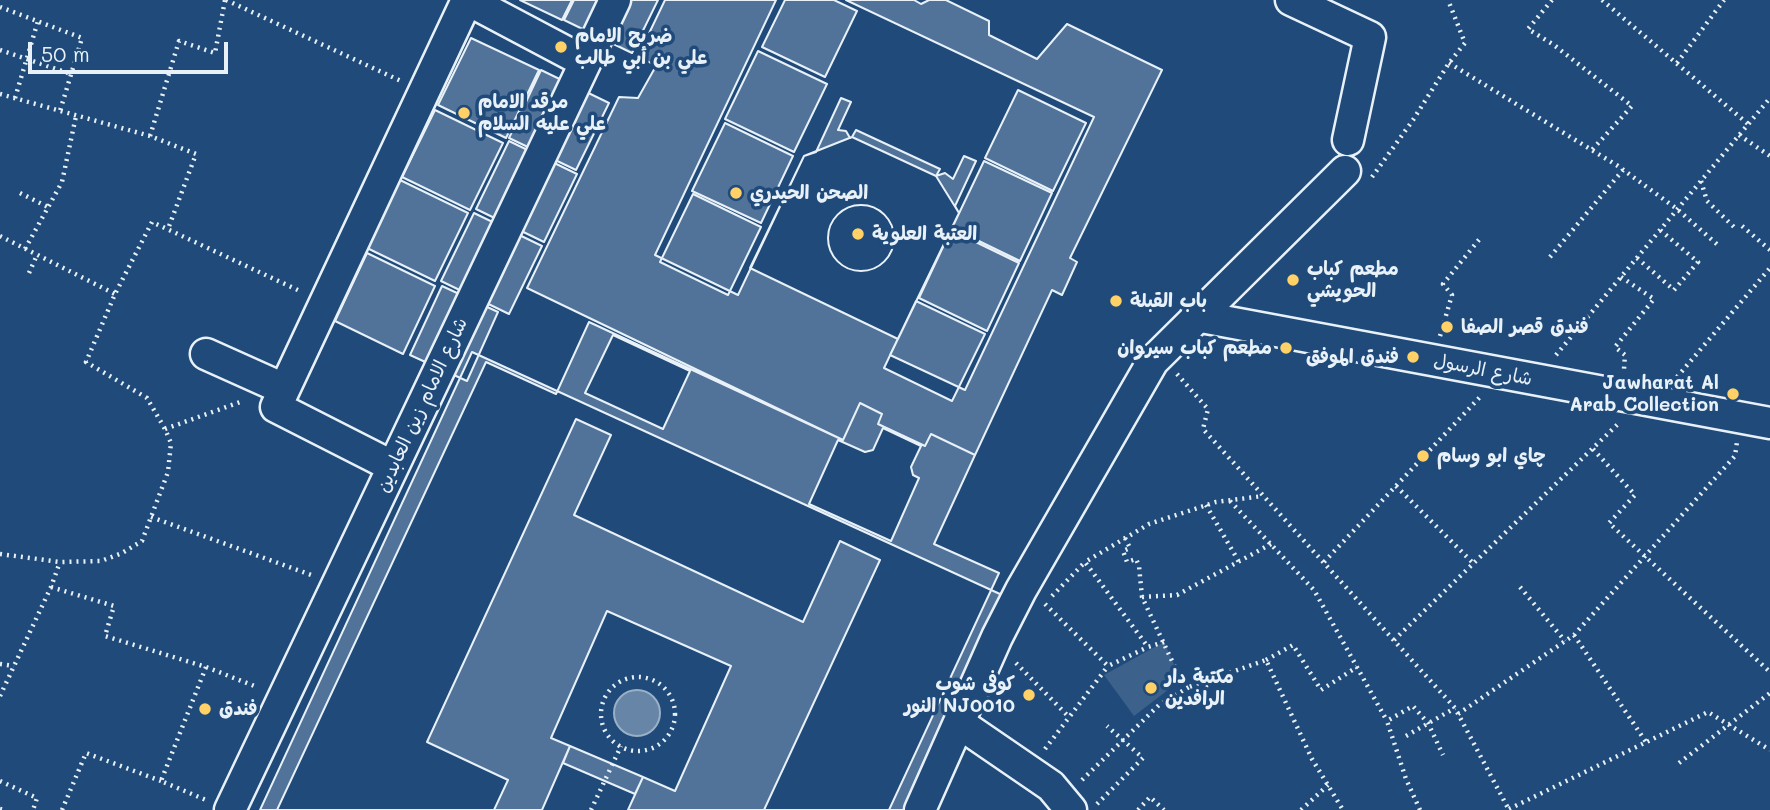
<!DOCTYPE html>
<meta charset="utf-8">
<style>
body{margin:0}
#map{position:relative;width:1770px;height:810px;overflow:hidden;background:#1f4a7a;font-family:Mali,sans-serif}
canvas{display:block}
.scale{position:absolute;left:28px;top:42px;width:200px;height:32px;box-sizing:border-box;border:4px solid #e8f1f8;border-top:0;padding-left:9px;font-size:21px;line-height:24px;white-space:nowrap;color:#e8f1f8;-webkit-text-stroke:5px #1f4a7a;paint-order:stroke}
</style>
<div id="map">
<canvas width="1770" height="810"></canvas>
<div class="scale">50 m</div>
</div>
<script>
const ctx = document.querySelector('canvas').getContext('2d');
ctx.lineJoin = 'round';
function paint(path, color) {
  ctx.fillStyle = color;
  ctx.fill(path, 'evenodd');
}
function toPath(rows) {
  const path = new Path2D();
  for (const r of rows) {
    if (r.length === 3) {
      path.moveTo(r[0] + r[2], r[1]);
      path.arc(r[0], r[1], r[2], 0, 2 * Math.PI);
      continue;
    }
    path.moveTo(r[0], r[1]);
    for (let i = 2; i < r.length; i += 2) path.lineTo(r[i], r[i + 1]);
  }
  return path;
}
function stroke(path, color, width, dash) {
  ctx.strokeStyle = color;
  ctx.lineWidth = width;
  ctx.lineCap = dash ? 'butt' : 'round';
  ctx.setLineDash(dash || []);
  ctx.stroke(path);
}
function label(font, color, halo, rows, align = 'center') {
  ctx.font = font + ' Mali,"Playpen Sans Arabic",sans-serif';
  ctx.lineWidth = 7;
  ctx.setLineDash([]);
  ctx.textBaseline = 'middle';
  ctx.strokeStyle = halo;
  ctx.fillStyle = color;
  for (const [text, x, y, turn = 0] of rows) {
    ctx.save();
    ctx.translate(x, y);
    ctx.rotate((+turn || 0) * Math.PI / 180);
    ctx.textAlign = isNaN(turn) ? turn : align;
    if (halo) ctx.strokeText(text, 0, 0);
    ctx.fillText(text, 0, 0);
    ctx.restore();
  }
}
const green = toPath([
 [1164,642,1181,680,1134,716,1104,675]
]);
const water = toPath([
 [637,713,23]
]);
const building = toPath([
 [520,0,572,0,562,20,520,0],
 [574,0,658,0,632,53,564,20,574,0],
 [665,0,776,0,655,255,738,295,804,156,816,152,841,98,851,102,838,130,846,131,850,138,852,137,936,176,945,173,953,179,964,156,976,161,955,206,959,213,890,355,965,390,1094,117,846,0,914,0,921,4,929,0,946,0,989,21,989,35,1037,59,1067,24,1162,70,1070,258,1077,262,1062,295,1052,290,975,455,931,434,925,446,878,424,882,414,860,403,843,440,527,288,619,97,638,98,656,66,642,58,642,48,665,0],
 [785,0,834,0,857,11,825,77,762,47,785,0],
 [471,38,539,70,506,138,438,105,471,38],
 [758,51,827,84,794,152,725,119,758,51],
 [541,70,609,103,576,170,509,138,541,70],
 [1018,90,1086,123,1053,191,985,158,1018,90],
 [435,110,503,143,470,210,402,177,435,110],
 [725,123,793,156,761,223,692,191,725,123],
 [856,130,940,169,936,176,852,137,856,130],
 [852,137,936,176,959,213,898,339,750,268,804,156,852,137],
 [509,141,577,174,544,242,476,209,509,141],
 [984,161,1052,193,1020,261,952,228,984,161],
 [400,180,468,213,435,281,367,248,400,180],
 [693,194,761,227,728,295,660,262,693,194],
 [861,238,33],
 [861,238,33],
 [474,213,542,246,509,314,441,281,474,213],
 [951,230,1019,263,987,331,919,298,951,230],
 [367,253,435,286,403,354,335,321,367,253],
 [442,286,498,312,467,381,410,355,442,286],
 [916,301,985,334,952,401,884,368,916,301],
 [589,322,843,440,860,403,882,414,878,424,925,446,931,434,975,455,934,544,999,573,889,810,764,810,880,560,840,541,803,622,574,515,611,435,576,419,427,742,508,780,494,810,277,810,486,362,556,394,589,322],
 [613,335,690,371,663,429,585,393,613,335],
 [883,428,921,446,911,467,913,475,919,478,891,541,809,504,838,440,865,452,873,450,883,428],
 [472,352,1013,600,917,810,628,810,643,777,675,791,731,666,607,611,551,738,570,746,542,810,260,810,472,352],
 [570,746,643,777,635,794,563,763,570,746]
]);
const path = toPath([
 [226,0,401,81],
 [1552,0,1528,29,1554,45,1632,106,1592,150],
 [1602,0,1748,124],
 [0,7,82,38,60,111],
 [0,50,71,74],
 [1449,63,1618,166,1677,209,1719,246],
 [1677,63,1724,0],
 [0,94,150,136,196,154,168,229],
 [15,98,38,21],
 [1739,135,1770,156],
 [150,136,179,41,215,53,225,0],
 [1372,177,1413,120,1449,63,1465,43,1448,0],
 [1701,181,1707,201,1734,227],
 [20,193,48,207],
 [1742,226,1770,250],
 [0,236,115,294],
 [25,249,62,182,76,116],
 [1550,257,1623,170],
 [1637,258,1674,290,1698,262,1660,230],
 [29,273,37,255],
 [1621,277,1654,299,1615,347,1625,355,1624,369],
 [1440,336,1452,295,1443,284,1482,236],
 [1556,355,1770,98],
 [1177,374,1208,409,1203,429,1455,708,1509,810],
 [1677,377,1770,268],
 [165,429,243,401],
 [1593,449,1635,495,1609,523,1770,672],
 [1396,486,1473,563],
 [1230,501,1314,590,1387,721],
 [1206,505,1239,562],
 [151,517,314,576],
 [1125,538,1130,548,1123,551,1127,562,1136,559,1139,566,1142,597,1181,680,1189,687,1266,660,1312,759,1343,810],
 [0,554,60,562,101,561,122,553,142,541,168,472,171,443,165,429,147,398,86,362,115,294,152,222,302,292],
 [1324,562,1480,397],
 [51,587,114,606,105,636,206,667,257,687],
 [1520,587,1565,641],
 [1052,596,1085,562],
 [1142,597,1177,595,1271,544],
 [1045,604,1108,666,1148,647],
 [1574,635,1646,742],
 [1394,640,1620,422],
 [1164,642,1148,647,1085,562,1149,524,1216,502,1263,496],
 [1266,660,1293,645,1321,690,1357,667],
 [1016,663,1069,717],
 [0,664,14,666],
 [206,667,161,781,206,800],
 [638,714,37],
 [0,696,51,587,60,562],
 [1458,714,1574,635,1735,456,1737,442],
 [1406,736,1455,708],
 [1045,749,1108,666],
 [1679,763,1770,693],
 [1082,780,1159,705,1189,687],
 [0,781,37,798,33,810],
 [1097,804,1143,758,1107,726],
 [0,809,4,810],
 [1509,809,1708,712,1770,750],
 [62,810,86,753,161,781],
 [591,810,621,746],
 [1138,810,1150,797,1164,810],
 [1301,810,1328,785],
 [1420,810,1406,779,1387,721,1413,706,1428,723,1443,755]
]);
const street = toPath([
 [468,0,585,62],
 [1291,0,1370,37,1348,140],
 [1196,316,1770,423],
 [206,354,284,389],
 [392,466,276,407,467,0],
 [959,723,1051,786,1071,810],
 [230,810,615,0],
 [920,810,997,637,1021,590,1153,361,1345,171]
]);
const markers = [
 [561,47,7,"#ffd166"],
 [464,113,7,"#ffd166"],
 [736,193,7,"#ffd166"],
 [858,234,7,"#ffd166"],
 [1293,280,7,"#ffd166"],
 [1116,301,7,"#ffd166"],
 [1447,327,7,"#ffd166"],
 [1286,348,7,"#ffd166"],
 [1413,357,7,"#ffd166"],
 [1733,394,7,"#ffd166"],
 [1423,456,7,"#ffd166"],
 [1151,688,7,"#ffd166"],
 [1029,695,7,"#ffd166"],
 [205,709,7,"#ffd166"]
];
const poiNames = [
 ["ضريح الامام",575,36],
 ["علي بن أبي طالب",575,58],
 ["مرقد الامام",478,102],
 ["علي عليه السلام",478,124],
 ["الصحن الحيدري",750,193],
 ["العتبة العلوية",872,234],
 ["مطعم كباب",1307,269],
 ["الحويشي",1307,291],
 ["باب القبلة",1130,301],
 ["فندق قصر الصفا",1461,327],
 ["مطعم كباب سيروان",1272,348,"right"],
 ["فندق الموفق",1399,357,"right"],
 ["Jawharat Al",1719,383,"right"],
 ["Arab Collection",1719,405,"right"],
 ["چاي ابو وسام",1437,456],
 ["مكتبة دار",1165,677],
 ["الرافدين",1165,699],
 ["کوفی شوب",1015,684,"right"],
 ["النور NJ0010",1015,706,"right"],
 ["فندق",219,709]
];
const streetNames = [
 ["شارع الرسول",1483,370,11],
 ["شارع الامام زين العابدين",422,405,-65]
];
paint(green, '#3c628c');
paint(water, '#6685a7');
stroke(water, '#9ab0c7', 2);
paint(building, '#517399');
stroke(building, '#e8f1f8', 2);
stroke(street, '#e8f1f8', 35);
stroke(path, '#e8f1f8', 4.5, [2, 5]);
stroke(street, '#1f4a7a', 30);
for (const [x, y, r, color] of markers) {
  const dot = new Path2D();
  dot.arc(x, y, r, 0, 2 * Math.PI);
  ctx.fillStyle = color;
  ctx.fill(dot);
  stroke(dot, '#1f4a7a', 2.5);
}
label('bold 19px', '#e8f1f8', '#1f4a7a', poiNames, 'left');
label('19px', '#e8f1f8', '#1f4a7a', streetNames);
</script>
